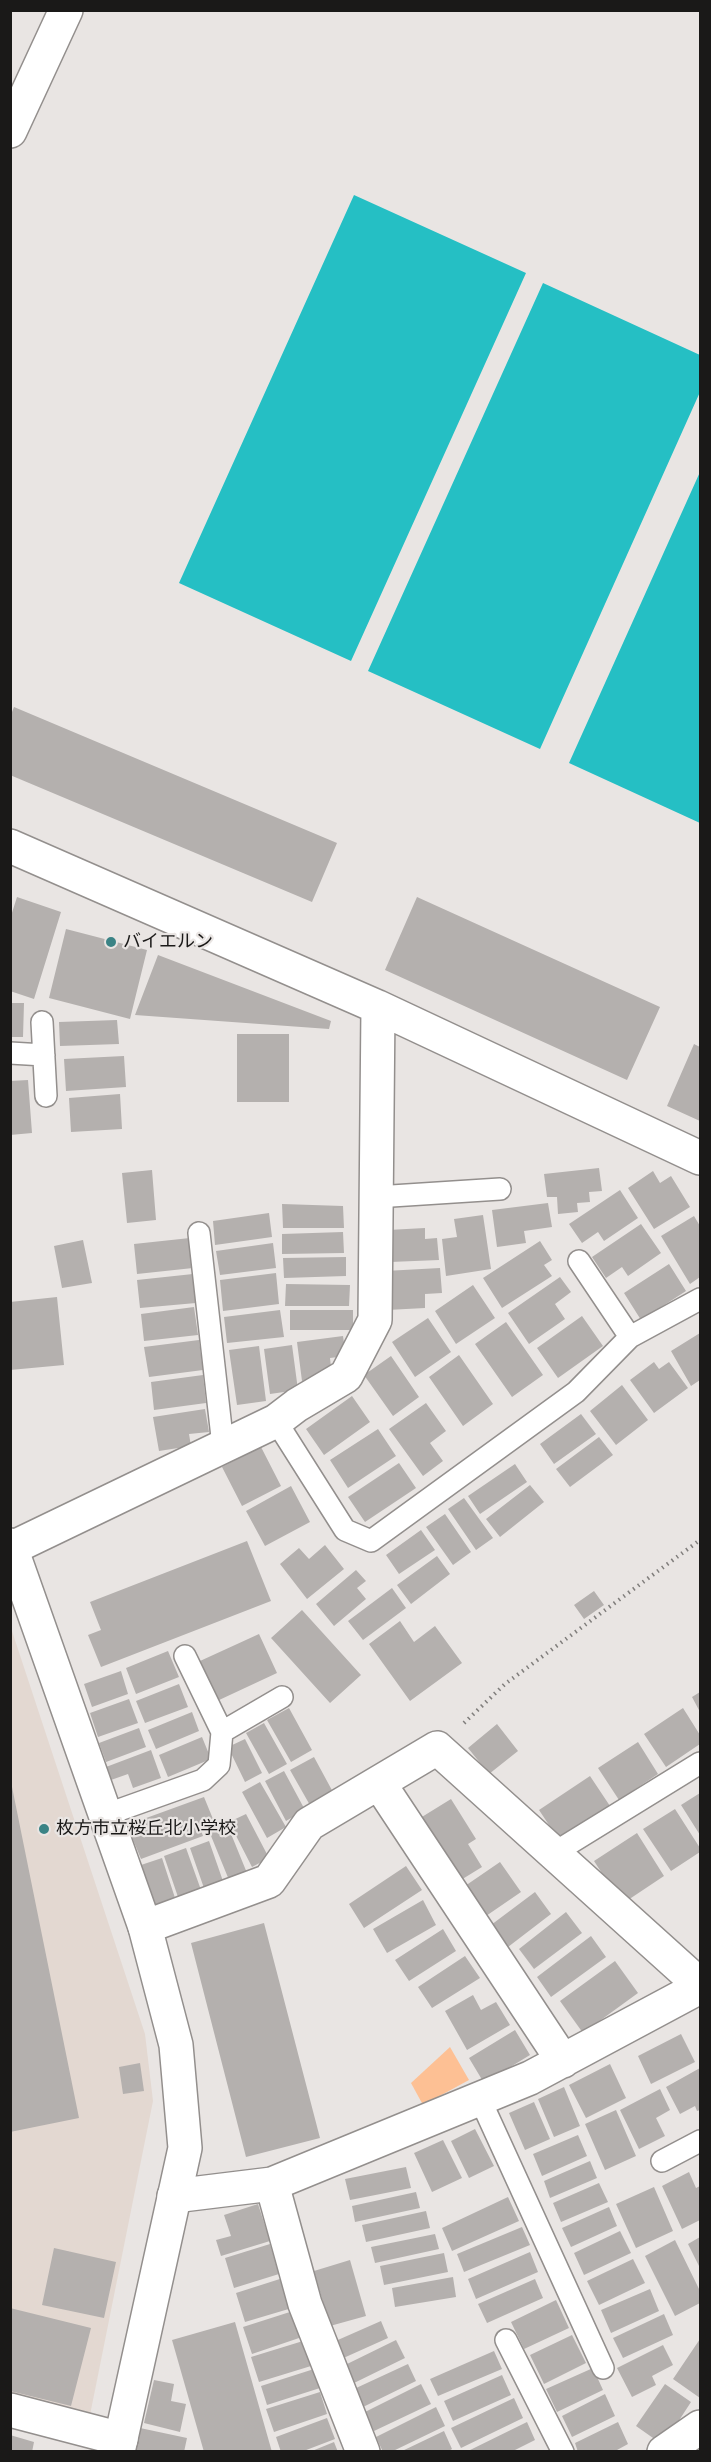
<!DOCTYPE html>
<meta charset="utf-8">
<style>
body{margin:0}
#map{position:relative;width:711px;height:2462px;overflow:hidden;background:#e9e5e3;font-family:Roboto,sans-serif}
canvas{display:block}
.frame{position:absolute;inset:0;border:12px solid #1a1918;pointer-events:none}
</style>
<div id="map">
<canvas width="711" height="2462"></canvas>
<div class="frame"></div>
</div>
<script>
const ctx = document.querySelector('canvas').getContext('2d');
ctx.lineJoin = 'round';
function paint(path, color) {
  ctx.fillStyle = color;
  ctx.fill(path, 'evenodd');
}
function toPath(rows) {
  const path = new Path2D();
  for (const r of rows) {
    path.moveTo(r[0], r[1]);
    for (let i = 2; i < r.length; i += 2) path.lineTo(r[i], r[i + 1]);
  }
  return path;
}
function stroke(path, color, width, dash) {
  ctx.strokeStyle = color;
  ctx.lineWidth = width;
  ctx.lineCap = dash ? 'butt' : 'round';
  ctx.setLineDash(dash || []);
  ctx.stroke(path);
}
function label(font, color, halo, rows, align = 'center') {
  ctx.font = font + ' Roboto,"Noto Sans JP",sans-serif';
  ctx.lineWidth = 4.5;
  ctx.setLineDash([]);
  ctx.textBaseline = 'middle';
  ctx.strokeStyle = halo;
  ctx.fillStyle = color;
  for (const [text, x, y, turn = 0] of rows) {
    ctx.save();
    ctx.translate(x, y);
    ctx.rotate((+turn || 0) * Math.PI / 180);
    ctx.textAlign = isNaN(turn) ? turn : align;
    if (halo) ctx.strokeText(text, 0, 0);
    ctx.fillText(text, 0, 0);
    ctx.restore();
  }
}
const built = toPath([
 [10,1625,145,2034,153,2101,90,2415,11,2394]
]);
const green = toPath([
 [450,2047,469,2080,423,2105,411,2083]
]);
const water = toPath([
 [354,195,526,273,351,661,179,583],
 [543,283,700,355,700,392,540,749,368,671],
 [700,472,700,823,569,763]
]);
const building = toPath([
 [14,707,337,843,312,902,10,775,10,717],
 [17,897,61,912,34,999,10,991,10,919],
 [417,897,660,1007,627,1080,385,970],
 [66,929,147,950,130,1019,49,998],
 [158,955,331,1021,329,1029,135,1015],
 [10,1003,24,1003,23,1037,10,1037],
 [117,1020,119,1044,60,1046,59,1022],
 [237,1034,289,1034,289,1102,237,1102],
 [694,1044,700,1047,700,1121,667,1106],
 [124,1056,126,1087,66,1091,64,1059],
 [28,1080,32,1133,10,1135,10,1081],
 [120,1094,122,1129,71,1132,69,1098],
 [599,1168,602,1191,589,1192,590,1202,577,1203,578,1212,558,1214,557,1197,547,1197,544,1174],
 [152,1170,156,1220,127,1223,122,1173],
 [653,1171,660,1183,671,1176,690,1207,654,1229,628,1188],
 [620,1190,638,1218,604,1241,598,1232,582,1243,569,1224],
 [548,1203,552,1227,524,1231,526,1243,497,1247,492,1210],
 [282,1204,343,1206,344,1228,283,1228],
 [269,1213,272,1237,215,1245,213,1221],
 [483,1215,491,1269,446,1276,442,1239,457,1237,454,1219],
 [694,1216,700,1226,700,1277,690,1284,661,1236],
 [641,1224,661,1253,628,1276,622,1267,606,1278,592,1257],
 [425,1228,425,1239,437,1238,439,1260,390,1262,388,1230],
 [343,1232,344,1253,282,1254,282,1234],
 [190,1238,193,1268,137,1274,134,1244],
 [83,1240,92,1283,62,1288,54,1246],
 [540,1241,552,1260,544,1265,552,1276,502,1308,483,1278],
 [273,1243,276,1268,220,1275,216,1251],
 [346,1257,346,1276,284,1278,283,1258],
 [669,1264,686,1291,641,1320,624,1293],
 [440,1268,442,1293,425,1294,425,1308,387,1310,385,1271],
 [276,1273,279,1304,223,1311,220,1280],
 [193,1274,196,1303,140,1308,137,1280],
 [560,1277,571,1292,555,1304,565,1319,529,1344,508,1313],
 [286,1284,350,1285,349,1306,285,1306],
 [473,1285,495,1318,456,1344,435,1311],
 [57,1297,64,1365,10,1370,10,1302],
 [194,1307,198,1335,144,1341,141,1314],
 [280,1310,284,1337,227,1343,224,1317],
 [290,1310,353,1310,353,1330,290,1330],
 [582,1316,603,1346,558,1378,537,1348],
 [428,1318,451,1352,415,1377,392,1342],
 [506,1322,543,1375,512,1397,475,1344],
 [700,1333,700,1380,691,1386,671,1351],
 [343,1336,346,1356,330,1358,332,1376,302,1381,297,1342],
 [199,1340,203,1370,149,1377,144,1347],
 [292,1345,298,1390,270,1394,264,1349],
 [259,1346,266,1401,237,1405,229,1350],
 [459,1355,493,1404,463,1426,429,1377],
 [391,1356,419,1397,393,1416,364,1375],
 [654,1362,659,1369,669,1362,688,1388,654,1413,630,1380],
 [203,1375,206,1403,154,1410,151,1382],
 [622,1385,648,1420,616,1445,590,1411],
 [352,1396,370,1422,324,1455,306,1429],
 [426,1403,446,1431,430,1443,443,1461,423,1476,389,1429],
 [205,1409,209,1432,189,1434,191,1446,159,1451,153,1417],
 [581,1414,596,1434,554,1464,540,1444],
 [378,1429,396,1456,348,1488,330,1460],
 [599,1437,613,1455,570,1487,556,1469],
 [261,1447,281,1486,242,1506,222,1467],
 [399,1463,416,1488,365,1522,348,1497],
 [515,1464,527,1482,480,1514,468,1496],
 [530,1485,544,1502,500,1537,486,1519],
 [291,1486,310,1522,265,1546,246,1511],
 [464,1498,493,1538,476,1550,448,1509],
 [445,1514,471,1552,453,1565,426,1527],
 [421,1530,435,1550,399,1574,386,1555],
 [247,1541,271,1601,101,1667,88,1635,101,1630,90,1602],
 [325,1545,344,1569,307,1599,280,1564,299,1548,309,1559],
 [437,1556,450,1574,411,1604,397,1585],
 [356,1570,366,1581,357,1588,366,1599,334,1626,316,1604],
 [392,1588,406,1608,363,1640,348,1621],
 [594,1591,604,1605,584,1619,574,1605],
 [302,1610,361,1675,330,1703,271,1638],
 [400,1621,414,1642,435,1626,462,1663,410,1701,369,1644],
 [259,1634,277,1673,217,1701,200,1661],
 [168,1651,179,1677,136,1694,126,1668],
 [121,1671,128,1694,92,1707,84,1684],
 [179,1684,188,1707,145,1723,136,1701],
 [700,1692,700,1712,692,1697],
 [129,1699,138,1723,98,1737,90,1713],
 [289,1708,312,1750,291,1762,267,1720],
 [683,1708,700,1735,700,1744,666,1767,644,1734],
 [192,1712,199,1731,156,1749,148,1730],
 [264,1723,287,1764,269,1774,246,1733],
 [497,1724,518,1751,489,1774,468,1748],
 [139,1728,146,1747,106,1762,99,1743],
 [202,1737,211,1759,168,1777,159,1755],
 [245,1739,262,1773,245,1782,228,1747],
 [638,1742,658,1774,619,1800,598,1768],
 [151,1750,161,1778,133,1788,128,1774,111,1780,106,1767],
 [314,1757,334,1794,311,1807,290,1770],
 [284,1771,305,1810,286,1821,265,1781],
 [590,1776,610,1806,559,1840,539,1810],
 [10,1777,79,2118,10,2132],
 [260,1782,286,1827,267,1838,242,1792],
 [700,1793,700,1835,681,1805],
 [204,1797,213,1819,199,1824,203,1836,141,1859,127,1825],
 [451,1799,476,1839,468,1844,482,1867,456,1883,417,1820],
 [675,1809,700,1848,700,1852,671,1871,643,1829],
 [246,1814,269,1858,252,1867,229,1822],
 [227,1824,247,1873,229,1880,209,1831],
 [637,1833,664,1876,622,1904,594,1861],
 [209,1841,224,1884,205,1891,190,1848],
 [186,1848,201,1890,178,1897,164,1856],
 [162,1858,176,1901,153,1909,138,1866],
 [500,1862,521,1892,486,1916,465,1886],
 [406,1866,422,1890,364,1928,349,1904],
 [535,1892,551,1914,508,1947,491,1925],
 [423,1900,436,1925,387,1953,373,1929],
 [566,1912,582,1933,534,1969,519,1949],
 [264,1923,320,2138,246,2157,191,1943],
 [443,1929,456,1951,409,1981,395,1960],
 [591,1936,606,1957,551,1997,537,1977],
 [465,1956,480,1978,432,2008,418,1987],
 [615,1961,638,1993,583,2033,560,2001],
 [473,1995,481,2010,496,2002,510,2025,467,2050,445,2011],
 [515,2030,530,2055,484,2083,469,2058],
 [681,2034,695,2062,651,2084,638,2056],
 [140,2063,144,2091,123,2094,119,2067],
 [610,2064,626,2098,586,2118,569,2085],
 [700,2068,700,2110,697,2111,695,2106,680,2114,666,2087],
 [564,2087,580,2126,554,2137,538,2099],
 [660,2089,670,2110,656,2118,665,2136,639,2149,620,2110],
 [534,2102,550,2139,525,2150,509,2113],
 [616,2110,636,2156,605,2170,585,2124],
 [475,2129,494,2166,469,2178,451,2141],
 [578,2135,587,2156,542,2176,533,2154],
 [443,2140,462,2178,432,2192,414,2153],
 [590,2161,597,2178,550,2198,544,2181],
 [406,2167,411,2188,350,2200,345,2179],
 [689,2172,696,2188,700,2186,700,2220,682,2229,662,2186],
 [599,2183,608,2202,561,2222,553,2203],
 [654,2187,673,2231,636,2248,616,2204],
 [416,2192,420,2208,355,2222,352,2206],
 [508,2197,519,2221,452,2251,442,2228],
 [258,2204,270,2241,221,2256,216,2240,231,2236,224,2215],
 [609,2207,617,2226,571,2247,562,2228],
 [426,2211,430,2228,366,2242,362,2225],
 [522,2227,530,2245,464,2272,457,2254],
 [620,2231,631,2253,584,2275,574,2253],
 [435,2234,439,2249,375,2263,371,2247],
 [700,2237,700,2268,688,2244],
 [675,2240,700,2291,700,2303,675,2316,645,2256],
 [270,2244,279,2274,234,2288,225,2258],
 [54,2248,116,2262,104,2318,42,2305],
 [530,2252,538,2272,476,2299,468,2279],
 [444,2253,448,2272,384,2285,380,2266],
 [633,2259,645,2283,599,2305,587,2281],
 [350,2260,366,2316,330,2326,314,2271],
 [453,2277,456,2297,395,2307,392,2288],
 [283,2278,292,2308,245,2322,236,2293],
 [535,2279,543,2298,487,2323,478,2304],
 [650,2289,659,2311,611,2333,601,2310],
 [556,2300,569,2328,524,2349,511,2322],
 [10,2308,91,2328,71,2406,10,2391],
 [293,2311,302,2337,252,2354,243,2327],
 [664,2314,673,2335,623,2358,613,2338],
 [381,2321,388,2338,339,2360,331,2343],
 [235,2322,272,2452,204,2452,172,2340],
 [572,2335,586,2363,544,2384,530,2355],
 [700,2339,700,2398,673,2379],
 [396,2340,405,2358,352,2384,343,2366],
 [303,2341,311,2366,259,2382,251,2357],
 [663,2345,673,2365,652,2376,656,2385,632,2397,617,2368],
 [494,2351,502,2369,438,2396,430,2379],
 [408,2364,416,2381,363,2407,354,2389],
 [593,2368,603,2390,557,2412,546,2389],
 [314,2369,320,2388,267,2405,261,2386],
 [502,2375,511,2395,453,2421,444,2401],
 [154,2380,174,2384,171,2401,186,2404,180,2432,144,2423],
 [421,2384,431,2404,374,2431,365,2412],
 [665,2384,691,2402,663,2445,636,2426],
 [320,2392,327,2414,274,2432,266,2409],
 [605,2394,615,2416,572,2437,562,2416],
 [514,2398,523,2418,461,2448,451,2428],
 [436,2407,445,2426,391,2452,383,2452,376,2437],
 [327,2418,335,2439,301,2452,281,2452,276,2437],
 [527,2422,535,2440,511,2452,466,2452],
 [618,2422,628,2444,617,2450,618,2452,578,2452,575,2443],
 [140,2428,187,2438,184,2452,134,2452],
 [444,2431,452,2449,447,2452,400,2452],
 [10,2435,34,2442,32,2452,10,2452],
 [334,2442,338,2452,312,2452,312,2451]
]);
const path = toPath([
 [464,1723,505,1684,700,1540]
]);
const lane = toPath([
 [42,1022,46,1096],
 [10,1053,44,1055],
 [376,1197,500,1189],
 [199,1233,223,1446],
 [579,1261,630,1337],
 [276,1421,345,1530,371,1541,576,1392,630,1337,700,1299],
 [185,1656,222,1732],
 [105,1815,203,1780,219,1765,222,1732,282,1697],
 [554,1853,700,1763],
 [480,2099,603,2368],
 [662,2161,700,2141],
 [506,2340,563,2452]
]);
const street = toPath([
 [10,846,378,1007,700,1158],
 [10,1549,276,1421,297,1405,346,1376,375,1320,378,1007],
 [379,1783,563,2061],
 [145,1927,269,1881,309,1824,437,1748,700,1985],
 [272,2184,305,2304,363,2452],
 [174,2196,272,2184,530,2078,700,1987],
 [10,2410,121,2439],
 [664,2452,700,2427]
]);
const secondary = toPath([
 [10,131,66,10],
 [10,1545,145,1927,176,2045,185,2148,118,2452]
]);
const markers = [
 [111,942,6,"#3a8385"],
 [44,1829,6,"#3a8385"]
];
const poiNames = [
 ["バイエルン",123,942],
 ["枚方市立桜丘北小学校",56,1829]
];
paint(built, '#e3d8d1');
paint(green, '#fdc094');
paint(water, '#25bfc4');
paint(building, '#b4b0ae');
stroke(lane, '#938f8d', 24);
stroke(street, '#938f8d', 36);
stroke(secondary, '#938f8d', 36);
stroke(path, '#807e7c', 4, [1.5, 4.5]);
stroke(lane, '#fff', 21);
stroke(street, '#fff', 33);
stroke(secondary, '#fff', 33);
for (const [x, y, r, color] of markers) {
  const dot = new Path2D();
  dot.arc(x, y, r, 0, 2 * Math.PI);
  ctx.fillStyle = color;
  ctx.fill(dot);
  stroke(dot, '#e9e5e3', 2);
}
label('18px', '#1a1918', '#e9e5e3', poiNames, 'left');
</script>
